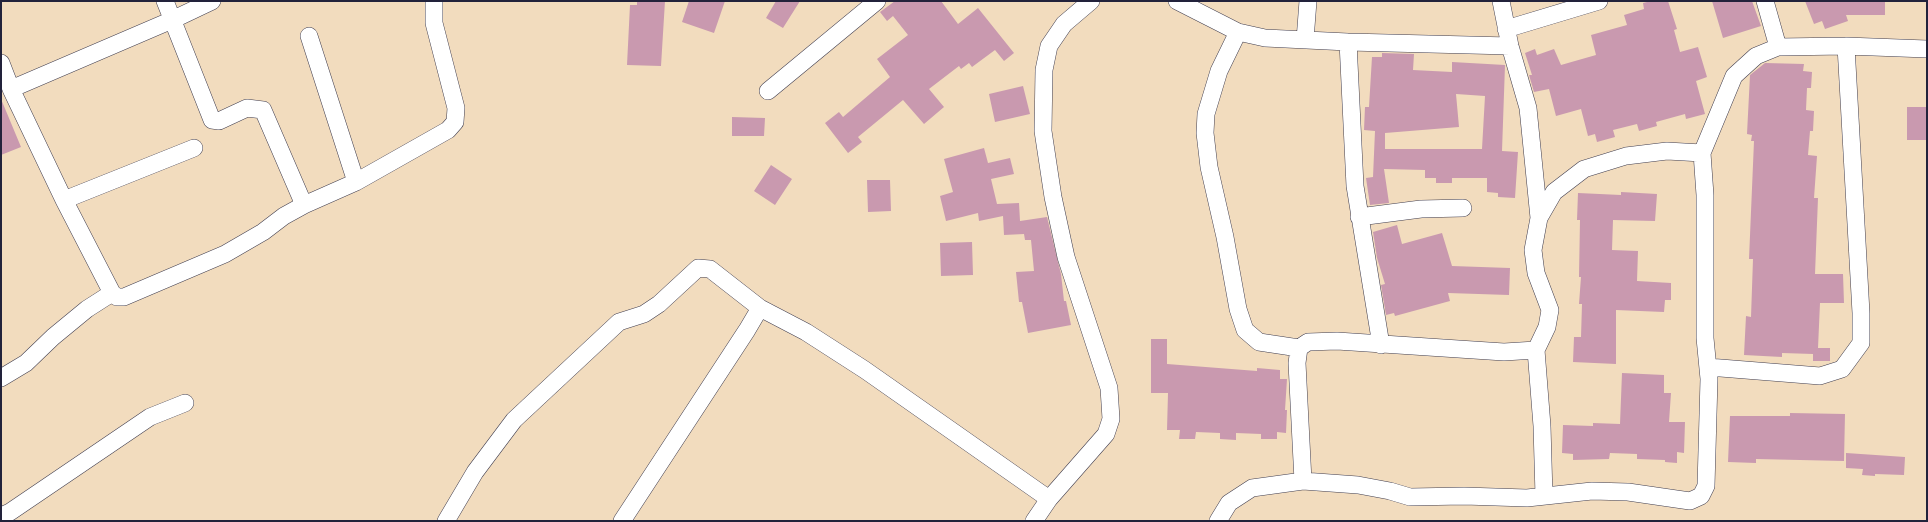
<!DOCTYPE html>
<style>
body{margin:0}
#map{position:relative;width:1928px;height:522px;overflow:hidden;background:#f2dcbe;font-family:Kalam,sans-serif}
canvas{display:block}
.frame{position:absolute;inset:0;border:2px solid #22223b;pointer-events:none}
</style>
<div id="map">
<canvas width="1928" height="522"></canvas>
<div class="frame"></div>
</div>
<script>
const ctx = document.querySelector('canvas').getContext('2d');
ctx.lineJoin = 'round';
function paint(path, color) {
  ctx.fillStyle = color;
  ctx.fill(path, 'evenodd');
}
function toPath(rows) {
  const path = new Path2D();
  for (const r of rows) {
    path.moveTo(r[0], r[1]);
    for (let i = 2; i < r.length; i += 2) path.lineTo(r[i], r[i + 1]);
  }
  return path;
}
function stroke(path, color, width, dash) {
  ctx.strokeStyle = color;
  ctx.lineWidth = width;
  ctx.lineCap = dash ? 'butt' : 'round';
  ctx.setLineDash(dash || []);
  ctx.stroke(path);
}
const building = toPath([
 [637,1,665,1,661,66,627,65,630,5,637,5],
 [689,1,725,1,714,33,682,22],
 [776,1,800,1,783,28,766,18],
 [895,1,941,1,958,24,978,8,1014,53,1004,61,995,50,972,67,969,63,961,69,959,66,929,89,944,107,924,124,903,100,858,137,862,142,848,153,825,123,839,112,843,117,890,77,877,59,908,35,893,16,887,21,880,12],
 [1651,1,1668,1,1677,29,1674,30,1680,52,1698,47,1707,77,1696,81,1705,114,1686,119,1685,114,1656,122,1657,126,1639,131,1637,124,1613,130,1615,137,1597,142,1595,134,1588,136,1581,109,1556,116,1549,89,1534,92,1529,75,1532,75,1525,53,1535,49,1537,55,1554,49,1561,65,1596,55,1591,35,1627,25,1624,15,1644,9,1643,3],
 [1712,1,1752,1,1761,26,1723,38],
 [1805,1,1885,1,1885,15,1846,15,1848,21,1825,29,1822,21,1814,24],
 [1382,53,1414,54,1413,70,1452,72,1452,62,1505,65,1502,151,1518,152,1515,198,1498,197,1498,193,1487,192,1487,178,1452,178,1452,183,1436,183,1436,178,1425,178,1425,170,1384,169,1389,203,1370,205,1366,178,1373,177,1375,131,1364,130,1365,107,1369,107,1372,57,1382,57],
 [1456,94,1485,96,1482,149,1385,149,1385,133,1459,127],
 [1765,63,1804,64,1803,71,1812,72,1811,88,1807,88,1806,110,1814,111,1813,131,1810,131,1808,155,1817,156,1814,198,1818,198,1815,274,1843,274,1844,303,1820,303,1818,348,1830,348,1830,361,1813,361,1813,354,1782,353,1782,357,1744,355,1746,316,1751,317,1753,259,1749,259,1754,141,1751,141,1752,135,1747,134,1750,75],
 [1023,86,1030,114,995,122,989,94],
 [1,99,21,147,1,155],
 [1907,107,1927,107,1927,140,1907,140],
 [732,117,765,118,764,136,732,136],
 [984,148,988,163,1010,158,1014,174,991,179,997,204,1019,203,1020,221,1047,217,1061,274,1064,301,1066,301,1071,325,1028,333,1022,302,1019,302,1016,272,1034,271,1031,240,1025,240,1024,234,1004,235,1003,216,979,221,978,213,946,221,940,196,953,192,944,159],
 [771,165,792,179,775,205,754,191],
 [867,180,890,180,891,211,868,212],
 [1621,192,1657,194,1655,221,1613,220,1612,250,1638,251,1637,281,1671,283,1671,300,1665,300,1664,312,1616,310,1616,364,1573,362,1574,337,1581,337,1582,304,1579,304,1581,277,1579,277,1580,220,1577,220,1578,193,1621,195],
 [1397,225,1402,244,1442,233,1452,266,1510,268,1509,295,1448,293,1450,301,1395,316,1394,313,1386,315,1381,285,1385,284,1377,258,1373,232],
 [972,242,973,275,941,276,940,243],
 [1151,339,1167,339,1167,364,1257,371,1257,368,1280,370,1280,379,1287,379,1285,410,1287,410,1286,433,1277,432,1277,439,1261,439,1261,434,1236,433,1236,440,1220,439,1220,433,1196,432,1195,439,1179,439,1180,430,1167,430,1168,393,1151,393],
 [1622,373,1664,375,1664,393,1671,393,1669,422,1685,422,1684,453,1677,452,1677,463,1665,462,1665,460,1637,459,1637,454,1610,453,1609,459,1573,460,1573,454,1562,453,1563,425,1593,426,1593,423,1620,424],
 [1790,413,1845,414,1844,461,1756,459,1756,463,1728,462,1730,416,1790,416],
 [1846,453,1905,457,1904,475,1875,474,1875,476,1862,475,1863,469,1846,468]
]);
const minor = toPath([
 [165,1,212,120,219,121,247,108,263,110,304,205,356,182,448,130,455,122,456,108,434,23,434,1],
 [1177,1,1238,32,1265,38,1348,42,1510,46],
 [1501,1,1510,46,1528,108,1539,218],
 [1765,1,1778,47],
 [1506,29,1599,1],
 [1238,32,1219,71,1206,114,1205,133,1209,167,1225,237,1238,309,1245,330,1259,342,1299,348],
 [309,36,356,182],
 [1305,40,1308,1],
 [1348,42,1355,186,1381,345],
 [1,63,11,89,64,200,112,293,117,297,124,297,225,254,263,232,284,216,304,205],
 [11,89,172,20,212,1],
 [768,91,877,1],
 [64,200,194,148],
 [1359,217,1421,209,1463,208],
 [1536,350,1542,426,1544,496],
 [1708,367,1820,376,1842,369,1861,343,1861,313,1846,46],
 [1,378,26,363,53,337,87,309,112,293],
 [1303,481,1297,363,1299,348,1308,342,1337,341,1504,352,1536,350,1547,327,1550,310,1536,273,1533,250,1539,218,1554,192,1584,169,1626,156,1667,151,1702,153],
 [1,516,10,512,150,417,185,403],
 [446,521,475,472,514,420,619,322,644,314,659,304,698,268,710,269,760,308,806,332,865,370,1049,499],
 [622,521,747,330,760,308],
 [1034,521,1049,499,1106,434,1111,419,1109,388,1066,257,1053,197,1043,131,1044,70,1049,46,1064,24,1091,1],
 [1218,521,1229,503,1252,488,1303,481,1358,485,1390,491,1410,497,1464,496,1527,498,1592,491,1628,492,1690,501,1701,496,1706,486,1709,379,1705,338,1705,195,1702,153,1734,76,1756,56,1778,47,1846,46,1927,49]
]);
paint(building, '#c999af');
stroke(minor, '#413e4f', 18);
stroke(minor, '#fff', 17);
</script>
